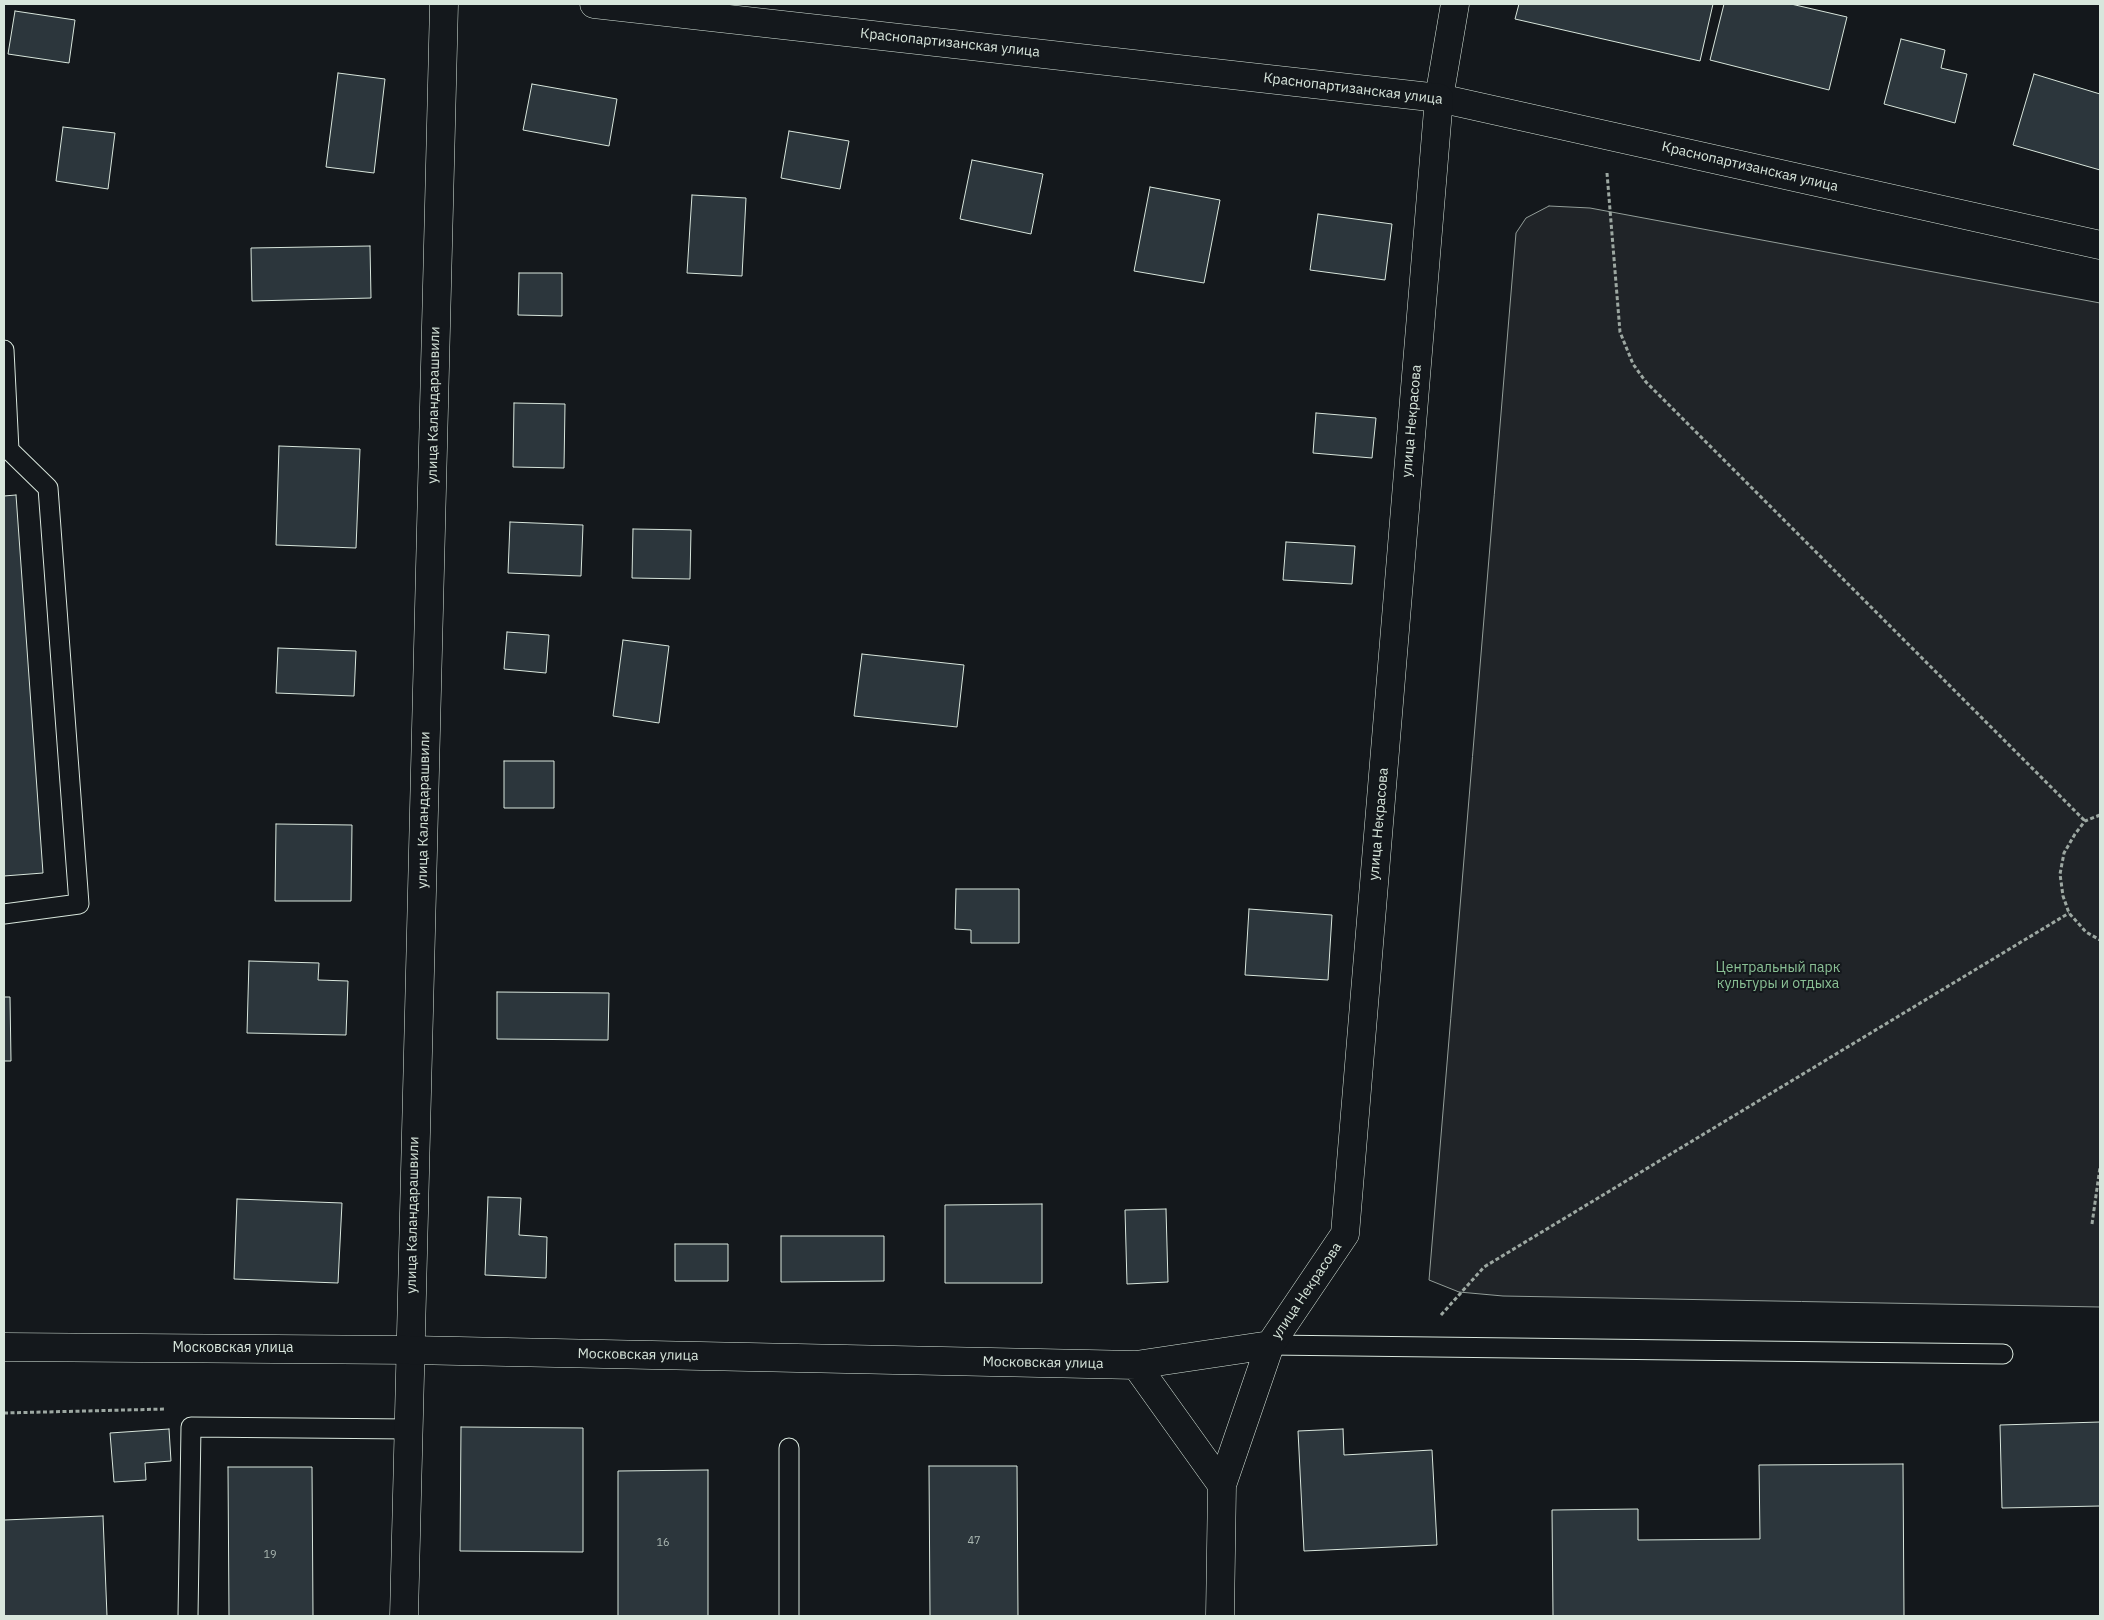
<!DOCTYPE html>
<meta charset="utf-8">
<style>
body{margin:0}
#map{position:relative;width:2104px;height:1620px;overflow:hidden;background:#14181c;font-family:"IBM Plex Sans",sans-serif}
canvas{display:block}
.frame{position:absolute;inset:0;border:5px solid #d8e6dc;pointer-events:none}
</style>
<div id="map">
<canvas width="2104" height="1620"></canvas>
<div class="frame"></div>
</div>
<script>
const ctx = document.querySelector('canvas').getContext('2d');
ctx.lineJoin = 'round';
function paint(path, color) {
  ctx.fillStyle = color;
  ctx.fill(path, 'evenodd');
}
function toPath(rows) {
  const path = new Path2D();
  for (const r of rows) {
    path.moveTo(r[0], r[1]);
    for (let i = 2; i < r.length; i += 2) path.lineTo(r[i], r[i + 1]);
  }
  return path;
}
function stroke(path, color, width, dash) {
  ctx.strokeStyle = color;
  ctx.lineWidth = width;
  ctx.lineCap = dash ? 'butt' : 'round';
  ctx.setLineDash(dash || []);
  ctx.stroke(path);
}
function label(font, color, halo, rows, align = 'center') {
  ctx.font = font + ' "IBM Plex Sans",sans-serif';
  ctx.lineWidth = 4;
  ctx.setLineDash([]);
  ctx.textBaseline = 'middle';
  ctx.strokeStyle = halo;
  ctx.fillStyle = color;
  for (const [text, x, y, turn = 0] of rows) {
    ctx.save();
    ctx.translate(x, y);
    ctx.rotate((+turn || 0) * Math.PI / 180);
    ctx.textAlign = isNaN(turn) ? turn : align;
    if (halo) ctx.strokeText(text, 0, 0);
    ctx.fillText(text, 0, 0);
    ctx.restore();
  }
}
const green = toPath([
 [1549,206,1590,208,2100,303,2100,1307,1503,1296,1459,1292,1429,1280,1516,233,1526,218,1549,206]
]);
const building = toPath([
 [1519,4,1713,4,1700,61,1515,19,1519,4],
 [1724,4,1791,4,1847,17,1829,90,1710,60,1724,4],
 [15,11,75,20,69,63,8,54,15,11],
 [1901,39,1945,50,1941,68,1967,74,1955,123,1884,104,1901,39],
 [338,73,385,79,374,173,326,167,338,73],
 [2034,74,2100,94,2100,170,2013,145,2034,74],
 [532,84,617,99,609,146,523,130,532,84],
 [63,127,115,133,108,189,56,181,63,127],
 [789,131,849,141,840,189,781,178,789,131],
 [972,160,1043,174,1031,234,960,219,972,160],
 [1150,187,1220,200,1204,283,1134,271,1150,187],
 [692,195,746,198,742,276,687,273,692,195],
 [1318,214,1392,224,1385,280,1310,270,1318,214],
 [370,246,371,298,252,301,251,248,370,246],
 [519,273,562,273,562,316,518,315,519,273],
 [514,403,565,404,564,468,513,467,514,403],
 [1316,413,1376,418,1372,458,1313,453,1316,413],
 [279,446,360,449,356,548,276,545,279,446],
 [16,495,43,873,4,876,4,496,16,495],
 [510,522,583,525,581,576,508,573,510,522],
 [633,529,691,530,690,579,632,578,633,529],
 [1286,542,1355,546,1352,584,1283,580,1286,542],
 [507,632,549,635,546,673,504,669,507,632],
 [623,640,669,646,659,723,613,716,623,640],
 [278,648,356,651,354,696,276,693,278,648],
 [862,654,964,665,957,727,854,716,862,654],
 [504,761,554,761,554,808,504,808,504,761],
 [276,824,352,825,351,901,275,901,276,824],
 [956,889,1019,889,1019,943,971,943,971,930,955,929,956,889],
 [1249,909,1332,915,1328,980,1245,975,1249,909],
 [249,961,319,963,318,980,348,981,346,1035,247,1033,249,961],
 [497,992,609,993,608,1040,497,1039,497,992],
 [4,997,10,997,11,1061,4,1061,4,997],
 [488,1197,521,1198,519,1235,547,1237,546,1278,485,1275,488,1197],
 [237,1199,342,1203,338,1283,234,1279,237,1199],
 [1042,1204,1042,1283,945,1283,945,1205,1042,1204],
 [1166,1209,1168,1282,1127,1284,1125,1210,1166,1209],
 [781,1236,884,1236,884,1281,781,1282,781,1236],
 [675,1244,728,1244,728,1281,675,1281,675,1244],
 [2100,1422,2100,1506,2002,1508,2000,1425,2100,1422],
 [461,1427,583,1428,583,1552,460,1551,461,1427],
 [169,1429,171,1461,145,1463,146,1480,114,1482,110,1433,169,1429],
 [1343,1429,1344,1455,1432,1450,1437,1545,1304,1551,1298,1431,1343,1429],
 [1903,1464,1904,1616,1553,1616,1552,1510,1638,1509,1638,1540,1760,1539,1759,1465,1903,1464],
 [929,1466,1017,1466,1018,1616,930,1616,929,1466],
 [228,1467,312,1467,313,1616,229,1616,228,1467],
 [708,1470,708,1616,618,1616,618,1471,708,1470],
 [103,1516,107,1616,4,1616,4,1520,103,1516]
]);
const path = toPath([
 [1607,173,1620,332,1633,364,1646,382,2085,821],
 [2100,815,2085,821,2075,834,2064,853,2060,874,2063,896,2069,913,2086,932,2100,940],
 [2092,1224,2100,1167],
 [1441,1315,1484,1267,2069,913],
 [4,1413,166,1409]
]);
const lane = toPath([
 [4,350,9,450,48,488,79,904,4,914],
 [1270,1345,2003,1354],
 [188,1616,191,1427,408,1429],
 [789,1616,789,1448]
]);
const street = toPath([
 [1455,4,1439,98,2100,245],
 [404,1616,444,4]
]);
const secondary = toPath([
 [594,4,1439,98,1345,1234,1270,1345,1222,1485,1220,1616],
 [4,1347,410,1350,1136,1365,1270,1345],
 [1136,1365,1222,1485]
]);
const numberNames = [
 ["47",974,1541],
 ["16",663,1543],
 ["19",270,1555]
];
const streetNames = [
 ["Краснопартизанская улица",950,43,6],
 ["Краснопартизанская улица",1353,89,7],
 ["Краснопартизанская улица",1750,167,13],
 ["улица Каландарашвили",434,405,-89],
 ["улица Некрасова",1412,421,-85],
 ["улица Каландарашвили",424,810,-89],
 ["улица Некрасова",1379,824,-85],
 ["улица Каландарашвили",413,1215,-89],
 ["улица Некрасова",1307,1291,-56],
 ["Московская улица",233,1348],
 ["Московская улица",638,1355,1],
 ["Московская улица",1043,1363,1]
];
const parkNames = [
 ["Центральный парк",1778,968],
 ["культуры и отдыха",1778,984]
];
paint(green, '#202428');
stroke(green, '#939e99', 1);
paint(building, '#2c363c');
stroke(building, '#d8e6dc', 1);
stroke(lane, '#d8e6dc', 21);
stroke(street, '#d8e6dc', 29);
stroke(secondary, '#d8e6dc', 29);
stroke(path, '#9da8a2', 3, [4, 2.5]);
stroke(lane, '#14181c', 19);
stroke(street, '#14181c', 28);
stroke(secondary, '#14181c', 28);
label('11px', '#adbab4', null, numberNames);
label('14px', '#d8e6dc', '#14181c', streetNames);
label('14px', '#8ac095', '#14181c', parkNames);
</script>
